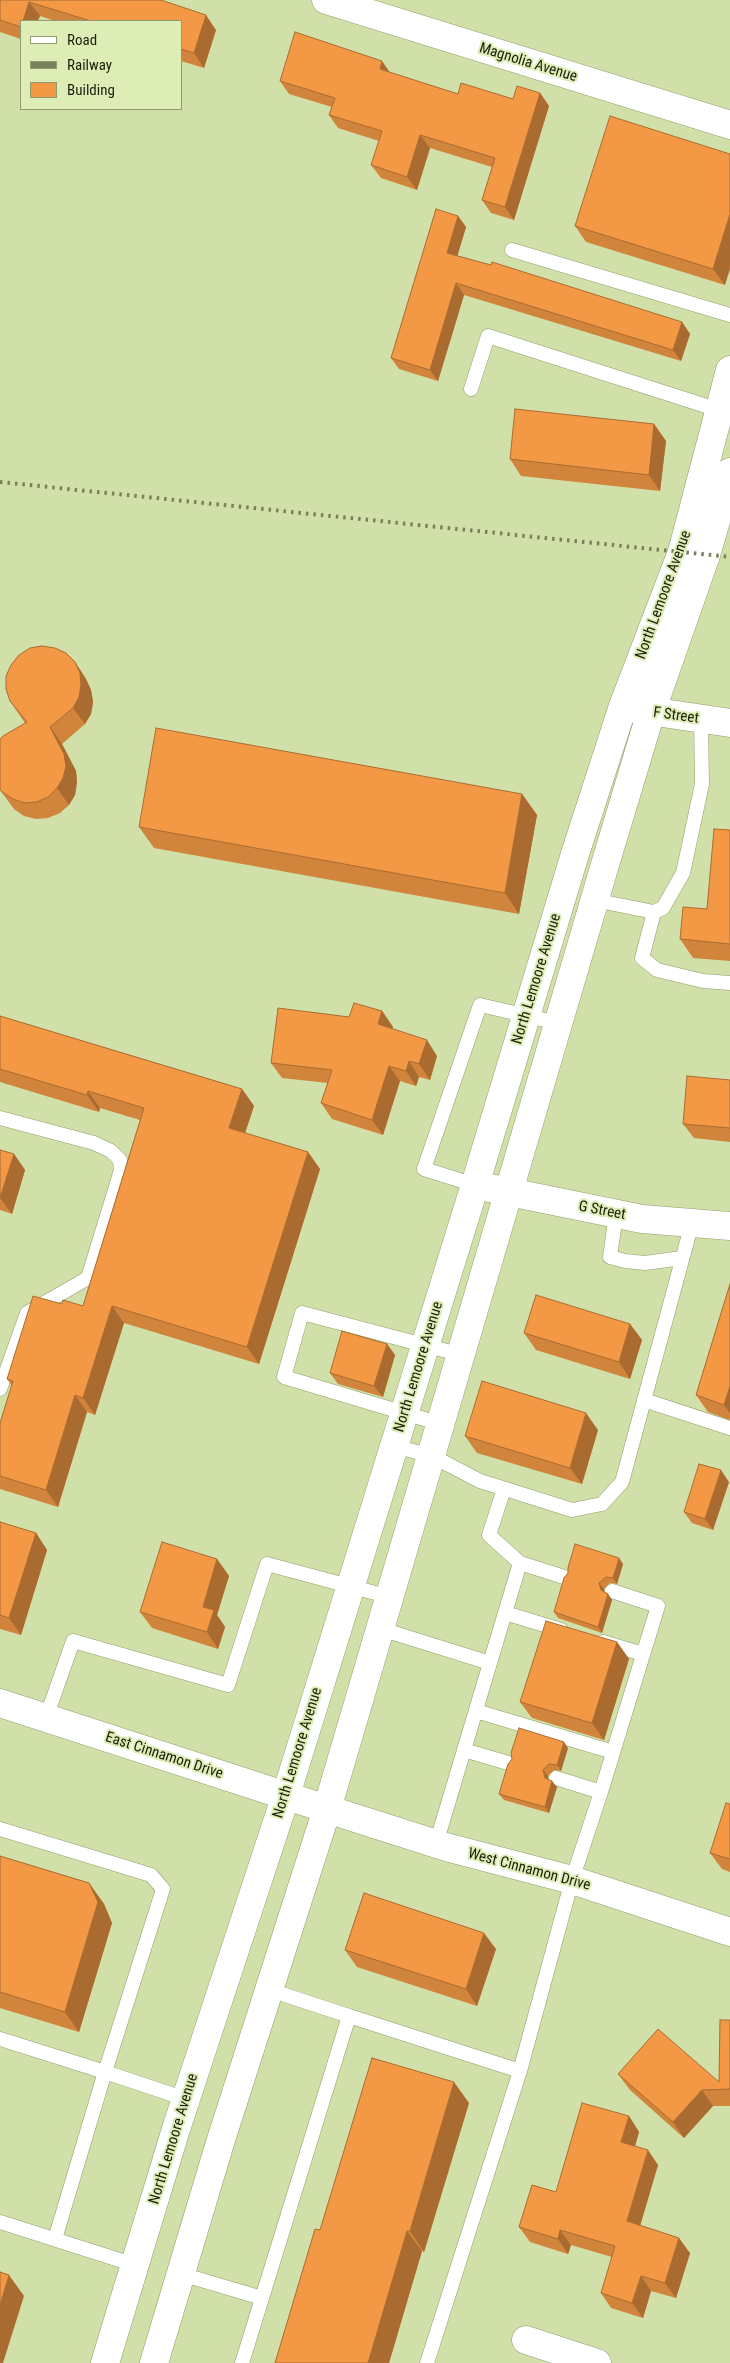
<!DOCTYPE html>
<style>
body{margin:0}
#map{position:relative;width:730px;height:2363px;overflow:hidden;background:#d1e0a9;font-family:"Roboto Condensed",sans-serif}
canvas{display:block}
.legend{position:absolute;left:20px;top:20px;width:162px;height:90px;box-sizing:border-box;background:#deedb6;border:1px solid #909b71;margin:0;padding:6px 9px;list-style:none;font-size:15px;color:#1a1f0a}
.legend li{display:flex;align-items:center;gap:10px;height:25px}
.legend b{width:25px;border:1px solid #909b71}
</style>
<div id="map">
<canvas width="730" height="2363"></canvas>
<ul class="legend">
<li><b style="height:6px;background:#fff"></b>Road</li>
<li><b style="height:6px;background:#77815a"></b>Railway</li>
<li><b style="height:14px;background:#f39945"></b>Building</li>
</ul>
</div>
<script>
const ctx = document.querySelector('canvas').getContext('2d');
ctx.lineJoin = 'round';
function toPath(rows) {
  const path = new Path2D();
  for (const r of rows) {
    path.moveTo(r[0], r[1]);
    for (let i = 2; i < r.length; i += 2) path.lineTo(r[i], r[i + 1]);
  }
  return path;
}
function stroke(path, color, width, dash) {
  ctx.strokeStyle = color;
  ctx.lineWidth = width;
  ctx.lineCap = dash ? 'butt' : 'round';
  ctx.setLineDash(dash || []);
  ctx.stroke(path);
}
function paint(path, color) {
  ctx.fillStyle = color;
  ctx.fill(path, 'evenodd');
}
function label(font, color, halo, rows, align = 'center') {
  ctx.font = font + ' "Roboto Condensed",sans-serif';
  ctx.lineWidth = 4;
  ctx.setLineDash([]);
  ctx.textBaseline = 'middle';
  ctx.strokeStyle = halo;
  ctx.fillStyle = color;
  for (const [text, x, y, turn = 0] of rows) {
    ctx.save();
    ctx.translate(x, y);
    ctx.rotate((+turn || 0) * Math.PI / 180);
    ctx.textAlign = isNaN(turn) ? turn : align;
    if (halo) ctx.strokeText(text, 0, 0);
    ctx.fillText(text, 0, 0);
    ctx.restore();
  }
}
const service = toPath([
 [512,250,730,315],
 [471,389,488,336,725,412],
 [594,900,654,912,663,908,683,873,702,784,701,719],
 [654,912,642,958,657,970,703,981,730,983],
 [0,1118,94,1143,111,1151,120,1160,121,1170,88,1278,27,1313,0,1389],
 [475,1185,424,1169,480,1005,558,1023],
 [616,1214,610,1257,625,1261,645,1263,682,1258],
 [644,1400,730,1428],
 [441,1424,284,1377,302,1313,462,1355],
 [394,1446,432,1456,480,1481,572,1510,602,1504,622,1482,692,1223],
 [504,1489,489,1535,520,1563],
 [505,1613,561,1630],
 [381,1629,490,1663,436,1844],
 [603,1642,643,1654],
 [490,1663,520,1563,564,1577],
 [476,1711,613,1752],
 [46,1718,73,1641,228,1685,267,1564,390,1597],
 [464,1750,508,1763],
 [601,1792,658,1606,612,1591],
 [0,1829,151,1875,163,1889,105,2072,186,2099],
 [270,1990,349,2016],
 [0,2039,105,2072,55,2239],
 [0,2222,135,2265],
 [181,2274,262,2298],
 [242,2363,349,2016,520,2071],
 [427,2363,520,2071,572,1880,601,1792,556,1778]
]);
const minor = toPath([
 [326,0,730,125],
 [475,1185,642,1219,730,1226],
 [526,2340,597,2363]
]);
const tertiary = toPath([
 [629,708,730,723],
 [0,1703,327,1809]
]);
const secondary = toPath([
 [327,1809,446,1847,572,1880,730,1932],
 [105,2363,176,2129,286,1795,475,1185,575,854,623,706,682,552,730,370],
 [154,2363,220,2143,327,1809,604,868,651,712,706,555,730,472]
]);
const rail = toPath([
 [0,482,730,557]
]);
const wall = toPath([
 [0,0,161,0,216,30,204,68,181,61,181,21,55,21,40,16,21,21,21,39,0,32],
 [391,73,458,94,513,99,540,93,549,106,514,220,491,213,482,200,492,167,430,148,417,190,381,178,371,165,379,141,338,128,329,115,332,107,289,94,280,81],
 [730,154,725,285,586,242,575,226],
 [458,216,466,227,457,256,682,322,690,334,681,361,464,295,438,381,399,369,391,358],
 [654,424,666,441,660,491,521,476,510,459],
 [75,662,86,679,91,690,93,702,91,714,85,724,62,744,76,771,77,782,75,795,69,805,60,813,48,818,36,819,24,816,14,809,0,790,0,739,25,723,10,701],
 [522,794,537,815,519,914,154,848,139,827],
 [730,830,730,961,693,958,680,939,707,909],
 [382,1011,393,1027,392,1029,437,1056,430,1080,419,1077,416,1086,400,1081,383,1135,332,1119,321,1103,328,1083,282,1078,271,1063,349,1017],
 [0,1016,242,1089,254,1106,245,1133,308,1152,320,1169,259,1364,124,1323,95,1415,87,1412,58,1507,0,1489,0,1423,12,1386,7,1379,62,1304,83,1306,140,1120,100,1108,99,1112,0,1082],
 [730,1080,730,1142,694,1138,683,1124],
 [0,1150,14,1154,25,1170,12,1214,0,1210],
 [730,1284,730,1420,708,1412,696,1395],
 [630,1324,642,1340,630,1379,536,1350,524,1333],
 [387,1344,395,1355,383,1397,338,1384,330,1373],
 [598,1430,582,1484,477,1453,465,1436],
 [729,1482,713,1530,692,1523,684,1512],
 [0,1522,36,1533,47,1550,21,1635,0,1629],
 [217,1559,229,1576,217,1615,225,1627,218,1649,152,1628,140,1612],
 [623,1564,617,1584,610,1583,604,1589,604,1592,608,1594,612,1600,602,1633,558,1618,554,1612],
 [617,1642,629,1659,604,1740,532,1718,520,1702],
 [568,1748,561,1771,554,1770,548,1776,548,1779,557,1787,549,1813,504,1800,499,1794],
 [730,1804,730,1872,722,1869,710,1853],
 [0,1856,89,1883,104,1904,112,1923,79,2032,0,2008],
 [496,1949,477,2006,357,1967,345,1950],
 [730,2020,730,2106,713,2106,684,2138,630,2090,618,2074,719,2082],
 [469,2103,424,2252,422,2251,389,2363,275,2363,320,2230],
 [629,2116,639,2132,635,2146,658,2165,640,2226,690,2253,676,2298,651,2291,643,2318,611,2308,601,2293,612,2257,571,2245,568,2254,530,2242,519,2227,556,2192]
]);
const shadedWall = toPath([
 [29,2,40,16,38,21,23,21],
 [206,15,216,30,204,68,194,53],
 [382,61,391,74,380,69],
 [540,93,549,106,514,220,505,207],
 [420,135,430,148,417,190,407,177],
 [730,214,730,269,725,285,713,269],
 [458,216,466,227,455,264,447,253],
 [456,283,464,295,438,381,430,370],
 [682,322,690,334,681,361,673,350],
 [654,424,666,441,660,491,649,475],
 [75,662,86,679,91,690,93,702,91,714,85,724,73,708],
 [50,727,62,744,76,771,77,782,75,795,69,805,57,788],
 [522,794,537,815,519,914,505,893],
 [382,1011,393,1027,388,1040,378,1024],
 [427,1040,437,1056,430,1080,419,1064],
 [409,1061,419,1077,416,1086,406,1071],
 [389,1066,400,1081,383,1135,372,1120],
 [242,1089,254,1106,241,1145,229,1128],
 [88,1091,100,1108,99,1112,87,1095],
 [308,1152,320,1169,259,1364,247,1347],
 [14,1154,25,1170,12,1214,0,1198],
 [112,1306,124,1323,95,1415,83,1398],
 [630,1324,642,1340,630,1379,619,1362],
 [387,1344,395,1355,383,1397,374,1386],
 [730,1386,730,1413,724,1405],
 [75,1395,87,1412,58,1507,46,1490],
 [586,1413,598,1430,582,1484,570,1468],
 [721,1470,729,1482,713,1530,705,1519],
 [36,1533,47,1550,21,1635,9,1618],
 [619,1558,623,1564,617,1584,613,1578],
 [217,1559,229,1576,217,1615,225,1627,218,1649,207,1632,203,1607],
 [599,1583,604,1589,605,1596,601,1590],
 [608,1594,612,1600,602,1633,598,1627],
 [617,1642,629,1659,604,1740,592,1723],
 [564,1742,568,1748,561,1771,557,1765],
 [543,1770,548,1776,549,1784,545,1778],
 [552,1781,557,1787,549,1813,545,1807],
 [89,1883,104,1904,112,1923,79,2032,65,2012],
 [484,1933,496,1949,477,2006,466,1989],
 [454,2082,469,2103,424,2252,410,2231],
 [702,2090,713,2106,684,2138,673,2122],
 [629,2116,639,2132,632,2157,621,2142],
 [648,2150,658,2165,637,2236,627,2221],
 [560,2230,571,2245,568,2254,558,2239],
 [407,2231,422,2251,389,2363,368,2363],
 [679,2238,690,2253,676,2298,665,2283],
 [9,2275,24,2296,3,2363,0,2363,0,2305],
 [641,2276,651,2291,643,2318,632,2303]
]);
const building = toPath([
 [0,0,161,0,206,15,194,53,181,49,181,21,91,21,29,2,23,21,21,21,21,27,0,20,0,0],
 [295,32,382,61,380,69,458,94,461,83,513,99,517,86,540,93,505,207,482,200,495,158,420,135,407,177,371,165,382,131,329,115,335,98,280,81,295,32],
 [610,116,730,154,730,214,713,269,575,226,610,116],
 [436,209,458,216,447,253,491,265,492,262,682,322,673,350,456,283,430,370,391,358,436,209],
 [515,409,654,424,649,475,510,459,515,409],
 [42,646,55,648,66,653,75,662,80,673,81,685,79,697,73,708,50,727,64,754,66,766,63,778,57,788,48,797,37,802,25,803,13,799,2,792,0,790,0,739,3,736,27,722,10,701,6,689,6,676,11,665,19,655,30,648,42,646],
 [156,728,522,794,505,893,139,827,156,728],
 [714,829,730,830,730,944,680,939,683,907,707,909,714,829],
 [354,1003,382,1011,378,1024,427,1040,419,1064,409,1061,406,1071,389,1066,372,1120,321,1103,332,1070,271,1063,278,1008,349,1017,354,1003],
 [0,1016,242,1089,229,1128,308,1152,247,1347,112,1306,83,1398,75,1395,46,1490,0,1476,0,1423,13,1381,7,1379,33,1296,62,1304,63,1300,83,1306,144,1108,88,1091,87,1095,0,1069,0,1016],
 [687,1076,730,1080,730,1128,683,1124,687,1076],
 [0,1150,14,1154,0,1198,0,1150],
 [730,1284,730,1386,724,1405,696,1395,730,1284],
 [536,1295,630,1324,619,1362,524,1333,536,1295],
 [342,1331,387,1344,374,1386,330,1373,342,1331],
 [482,1381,586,1413,570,1468,465,1436,482,1381],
 [699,1464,721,1470,705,1519,684,1512,699,1464],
 [0,1522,36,1533,9,1618,0,1615,0,1522],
 [162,1542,217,1559,203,1607,214,1610,207,1632,140,1612,162,1542],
 [575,1544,619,1558,613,1578,606,1577,599,1583,601,1590,608,1594,598,1627,554,1612,564,1578,568,1573,568,1568,575,1544],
 [546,1621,617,1642,592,1723,520,1702,546,1621],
 [519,1728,564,1742,557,1765,549,1764,543,1770,545,1778,552,1781,545,1807,499,1794,508,1764,512,1759,511,1753,519,1728],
 [726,1803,730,1804,730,1859,710,1853,726,1803],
 [0,1856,89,1883,98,1902,65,2012,0,1992,0,1856],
 [364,1893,484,1933,466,1989,345,1950,364,1893],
 [720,2020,730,2020,730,2089,702,2090,673,2122,618,2074,658,2029,719,2082,720,2020],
 [372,2058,454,2082,410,2231,407,2231,368,2363,275,2363,315,2229,320,2230,372,2058],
 [582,2103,629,2116,621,2142,648,2150,627,2221,679,2238,665,2283,641,2276,632,2303,601,2293,615,2246,560,2230,558,2239,519,2227,532,2185,556,2192,582,2103],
 [0,2272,9,2275,0,2305,0,2272]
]);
const streetNames = [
 ["Magnolia Avenue",528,63,17],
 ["North Lemoore Avenue",664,595,-70],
 ["F Street",676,716,8],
 ["North Lemoore Avenue",537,979,-73],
 ["G Street",602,1211,11],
 ["North Lemoore Avenue",419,1367,-73],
 ["North Lemoore Avenue",298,1753,-73],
 ["East Cinnamon Drive",164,1756,18],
 ["West Cinnamon Drive",529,1870,15],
 ["North Lemoore Avenue",174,2139,-73]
];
stroke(service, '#8f9d69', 15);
stroke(minor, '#8f9d69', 29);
stroke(tertiary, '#8f9d69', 29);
stroke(secondary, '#8f9d69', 29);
stroke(service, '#fff', 14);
stroke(minor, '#fff', 28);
stroke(tertiary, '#fff', 28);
stroke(secondary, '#fff', 28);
stroke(rail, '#77815a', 4, [2.5, 5]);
paint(wall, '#d1843b');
paint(shadedWall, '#aa6b30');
paint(building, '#f39945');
stroke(building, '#aa6b30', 1);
label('15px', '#1a1f0a', '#deedb6', streetNames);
</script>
